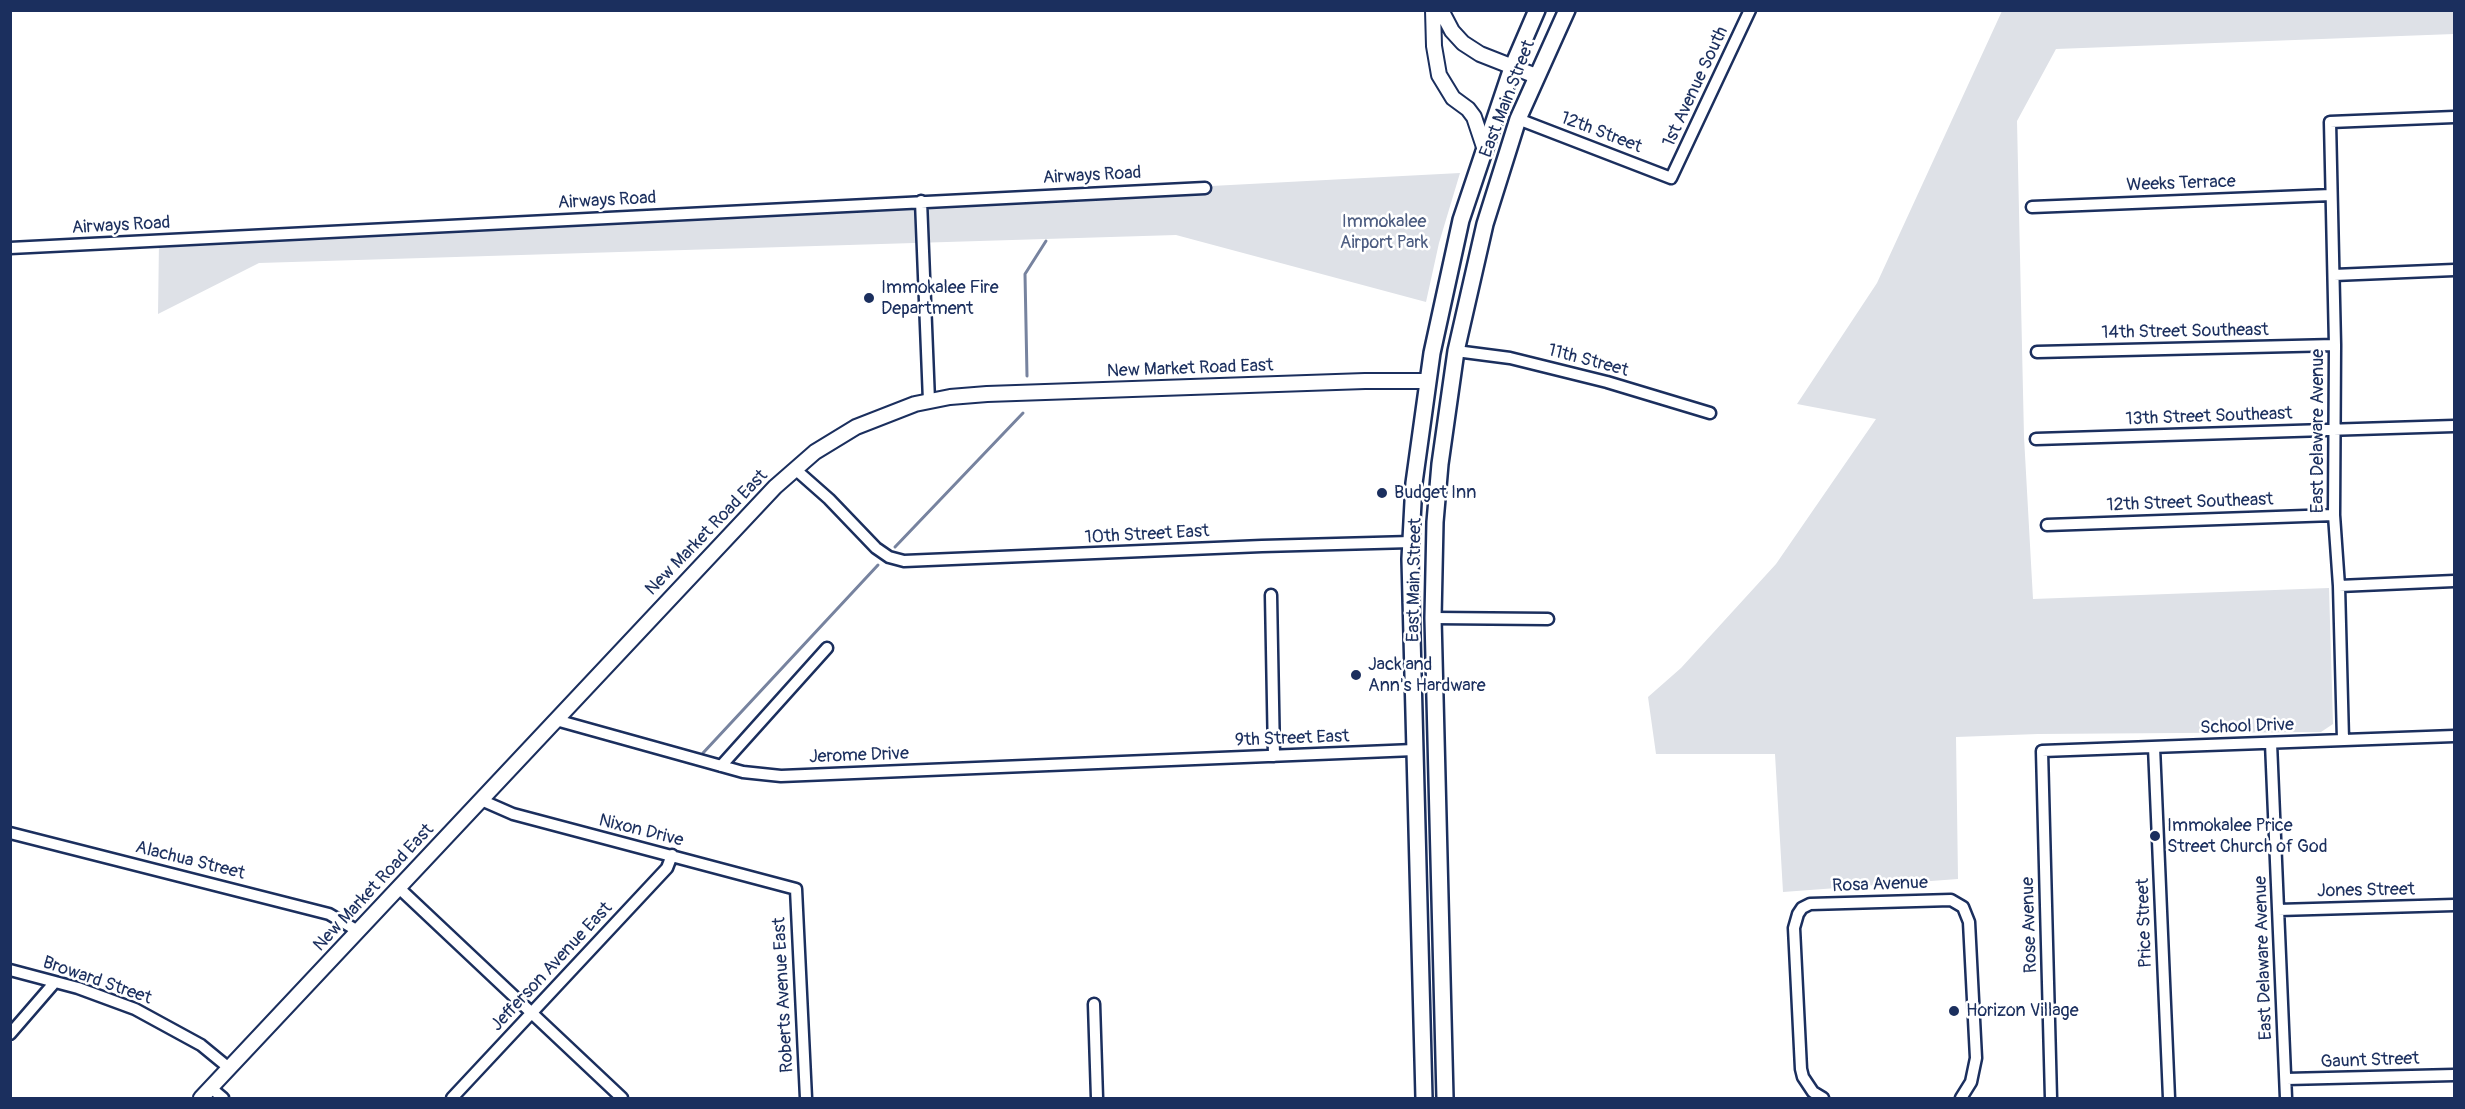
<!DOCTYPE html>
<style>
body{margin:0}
#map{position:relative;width:2465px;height:1109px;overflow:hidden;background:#fff;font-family:Pangolin,sans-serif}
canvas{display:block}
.frame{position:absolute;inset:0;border:12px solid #1b2f5e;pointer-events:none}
</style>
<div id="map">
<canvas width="2465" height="1109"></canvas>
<div class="frame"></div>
</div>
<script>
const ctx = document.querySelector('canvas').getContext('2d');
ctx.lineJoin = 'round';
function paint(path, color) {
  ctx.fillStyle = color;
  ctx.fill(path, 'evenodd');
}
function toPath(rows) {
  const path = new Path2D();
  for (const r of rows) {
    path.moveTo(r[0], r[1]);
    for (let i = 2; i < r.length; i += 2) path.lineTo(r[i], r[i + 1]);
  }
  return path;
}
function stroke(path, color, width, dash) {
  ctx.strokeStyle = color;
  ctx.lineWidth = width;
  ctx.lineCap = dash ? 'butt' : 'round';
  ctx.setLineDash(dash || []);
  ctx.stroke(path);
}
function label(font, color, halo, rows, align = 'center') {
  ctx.font = font + ' Pangolin,sans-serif';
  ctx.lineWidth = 5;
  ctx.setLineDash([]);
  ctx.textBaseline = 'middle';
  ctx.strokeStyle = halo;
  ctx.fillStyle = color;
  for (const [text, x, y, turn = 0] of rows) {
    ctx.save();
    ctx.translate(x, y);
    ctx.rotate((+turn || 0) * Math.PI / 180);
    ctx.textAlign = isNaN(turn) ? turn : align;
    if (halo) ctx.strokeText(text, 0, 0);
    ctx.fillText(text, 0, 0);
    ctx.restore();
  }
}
const green = toPath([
 [2002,11,2454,11,2454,34,2056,49,2017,121,2024,437,2033,599,2329,588,2333,724,2321,732,2038,734,1956,737,1958,879,1783,892,1775,754,1656,754,1648,697,1681,668,1776,564,1876,419,1797,404,1877,283],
 [1460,173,1439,243,1426,302,1176,235,259,263,158,314,159,241]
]);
const stream = toPath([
 [1027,376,1025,274,1046,241],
 [895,547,1023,413],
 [703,753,878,565]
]);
const minor = toPath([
 [1518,119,1671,178,1750,10],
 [921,201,929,401],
 [2032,207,2331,195],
 [10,248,1205,188],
 [2334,275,2454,270],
 [1456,351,1510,358,1607,382,1710,413],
 [2037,352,2335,345],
 [2036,439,2454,426],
 [795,469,829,499,876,548,889,557,904,561,1262,546,1411,542],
 [2047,525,2334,515],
 [2339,586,2454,581],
 [1271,595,1274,756],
 [1433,618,1548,619],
 [556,720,743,772,781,776,1414,750],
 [2343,740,2339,586,2334,515,2335,345,2330,122,2454,117],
 [2271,743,2286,1098],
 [2154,747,2169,1098],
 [721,766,827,648],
 [481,800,513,814,796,889,806,1098],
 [10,833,329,914,358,931],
 [399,888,622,1098],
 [2278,910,2454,905],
 [10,970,78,988,135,1009,201,1045,229,1068],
 [1094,1004,1097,1098],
 [10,1034,55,982],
 [2286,1079,2454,1075],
 [211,1088,223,1098],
 [452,1098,667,868,672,855],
 [1823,1098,1813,1092,1803,1077,1801,1069,1794,928,1798,914,1802,908,1810,904,1951,900,1963,907,1969,922,1976,1058,1971,1082,1961,1098],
 [2051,1098,2042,751,2454,736]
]);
const major = toPath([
 [1433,10,1434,46,1439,75,1453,98,1468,109,1474,117,1484,147],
 [1441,10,1452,31,1463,43,1480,54,1536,76],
 [201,1098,775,487,815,452,856,427,915,404,950,397,987,394,1365,381,1427,381]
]);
const highway = toPath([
 [1424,1098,1410,559,1414,483,1432,353,1461,220,1512,68,1537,10],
 [1445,1098,1433,618,1435,522,1440,464,1456,351,1485,224,1518,119,1567,10]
]);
const markers = [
 [869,298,6,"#1b2f5e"],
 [1382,493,6,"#1b2f5e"],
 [1356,675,6,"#1b2f5e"],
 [2155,836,6,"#1b2f5e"],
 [1954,1011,6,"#1b2f5e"]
];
const streetNames = [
 ["1st Avenue South",1696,87,-65],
 ["East Main Street",1508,99,-69],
 ["12th Street",1601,133,21],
 ["Airways Road",1092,176,-3],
 ["Weeks Terrace",2181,184,-2],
 ["Airways Road",607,201,-3],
 ["Airways Road",121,226,-3],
 ["14th Street Southeast",2185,332,-1],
 ["11th Street",1588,361,15],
 ["New Market Road East",1190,369,-2],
 ["13th Street Southeast",2209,417,-2],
 ["East Delaware Avenue",2318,431,-90],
 ["12th Street Southeast",2190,503,-2],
 ["New Market Road East",707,533,-46],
 ["10th Street East",1147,535,-3],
 ["East Main Street",1415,580,-89],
 ["School Drive",2247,727,-2],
 ["9th Street East",1292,739,-2],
 ["Jerome Drive",859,756,-2],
 ["Nixon Drive",641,831,14],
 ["Alachua Street",190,861,14],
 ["Rosa Avenue",1880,885,-2],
 ["New Market Road East",374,888,-47],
 ["Jones Street",2366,891,-1],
 ["Price Street",2145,923,-92],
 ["Rose Avenue",2030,925,-92],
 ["East Delaware Avenue",2264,958,-92],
 ["Jefferson Avenue East",552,967,-47],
 ["Broward Street",97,981,19],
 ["Roberts Avenue East",784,995,-93],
 ["Gaunt Street",2370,1061,-2]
];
const parkNames = [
 ["Immokalee",1384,222],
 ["Airport Park",1384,243]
];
const poiNames = [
 ["Immokalee Fire",881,288],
 ["Department",881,309],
 ["Budget Inn",1394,493],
 ["Jack and",1368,665],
 ["Ann's Hardware",1368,686],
 ["Immokalee Price",2167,826],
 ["Street Church of God",2167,847],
 ["Horizon Village",1966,1011]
];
paint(green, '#dee1e7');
stroke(stream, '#77839f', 3);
stroke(minor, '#1b2f5e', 15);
stroke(major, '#1b2f5e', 18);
stroke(highway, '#1b2f5e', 20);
stroke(minor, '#fff', 10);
stroke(major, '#fff', 14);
stroke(highway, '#fff', 15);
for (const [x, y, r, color] of markers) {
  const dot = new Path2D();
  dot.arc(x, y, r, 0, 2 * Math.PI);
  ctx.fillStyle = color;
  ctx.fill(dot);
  stroke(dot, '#fff', 2);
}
label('18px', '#1b2f5e', '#fff', streetNames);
label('18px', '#4c5c80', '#fff', parkNames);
label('18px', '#1b2f5e', '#fff', poiNames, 'left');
</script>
